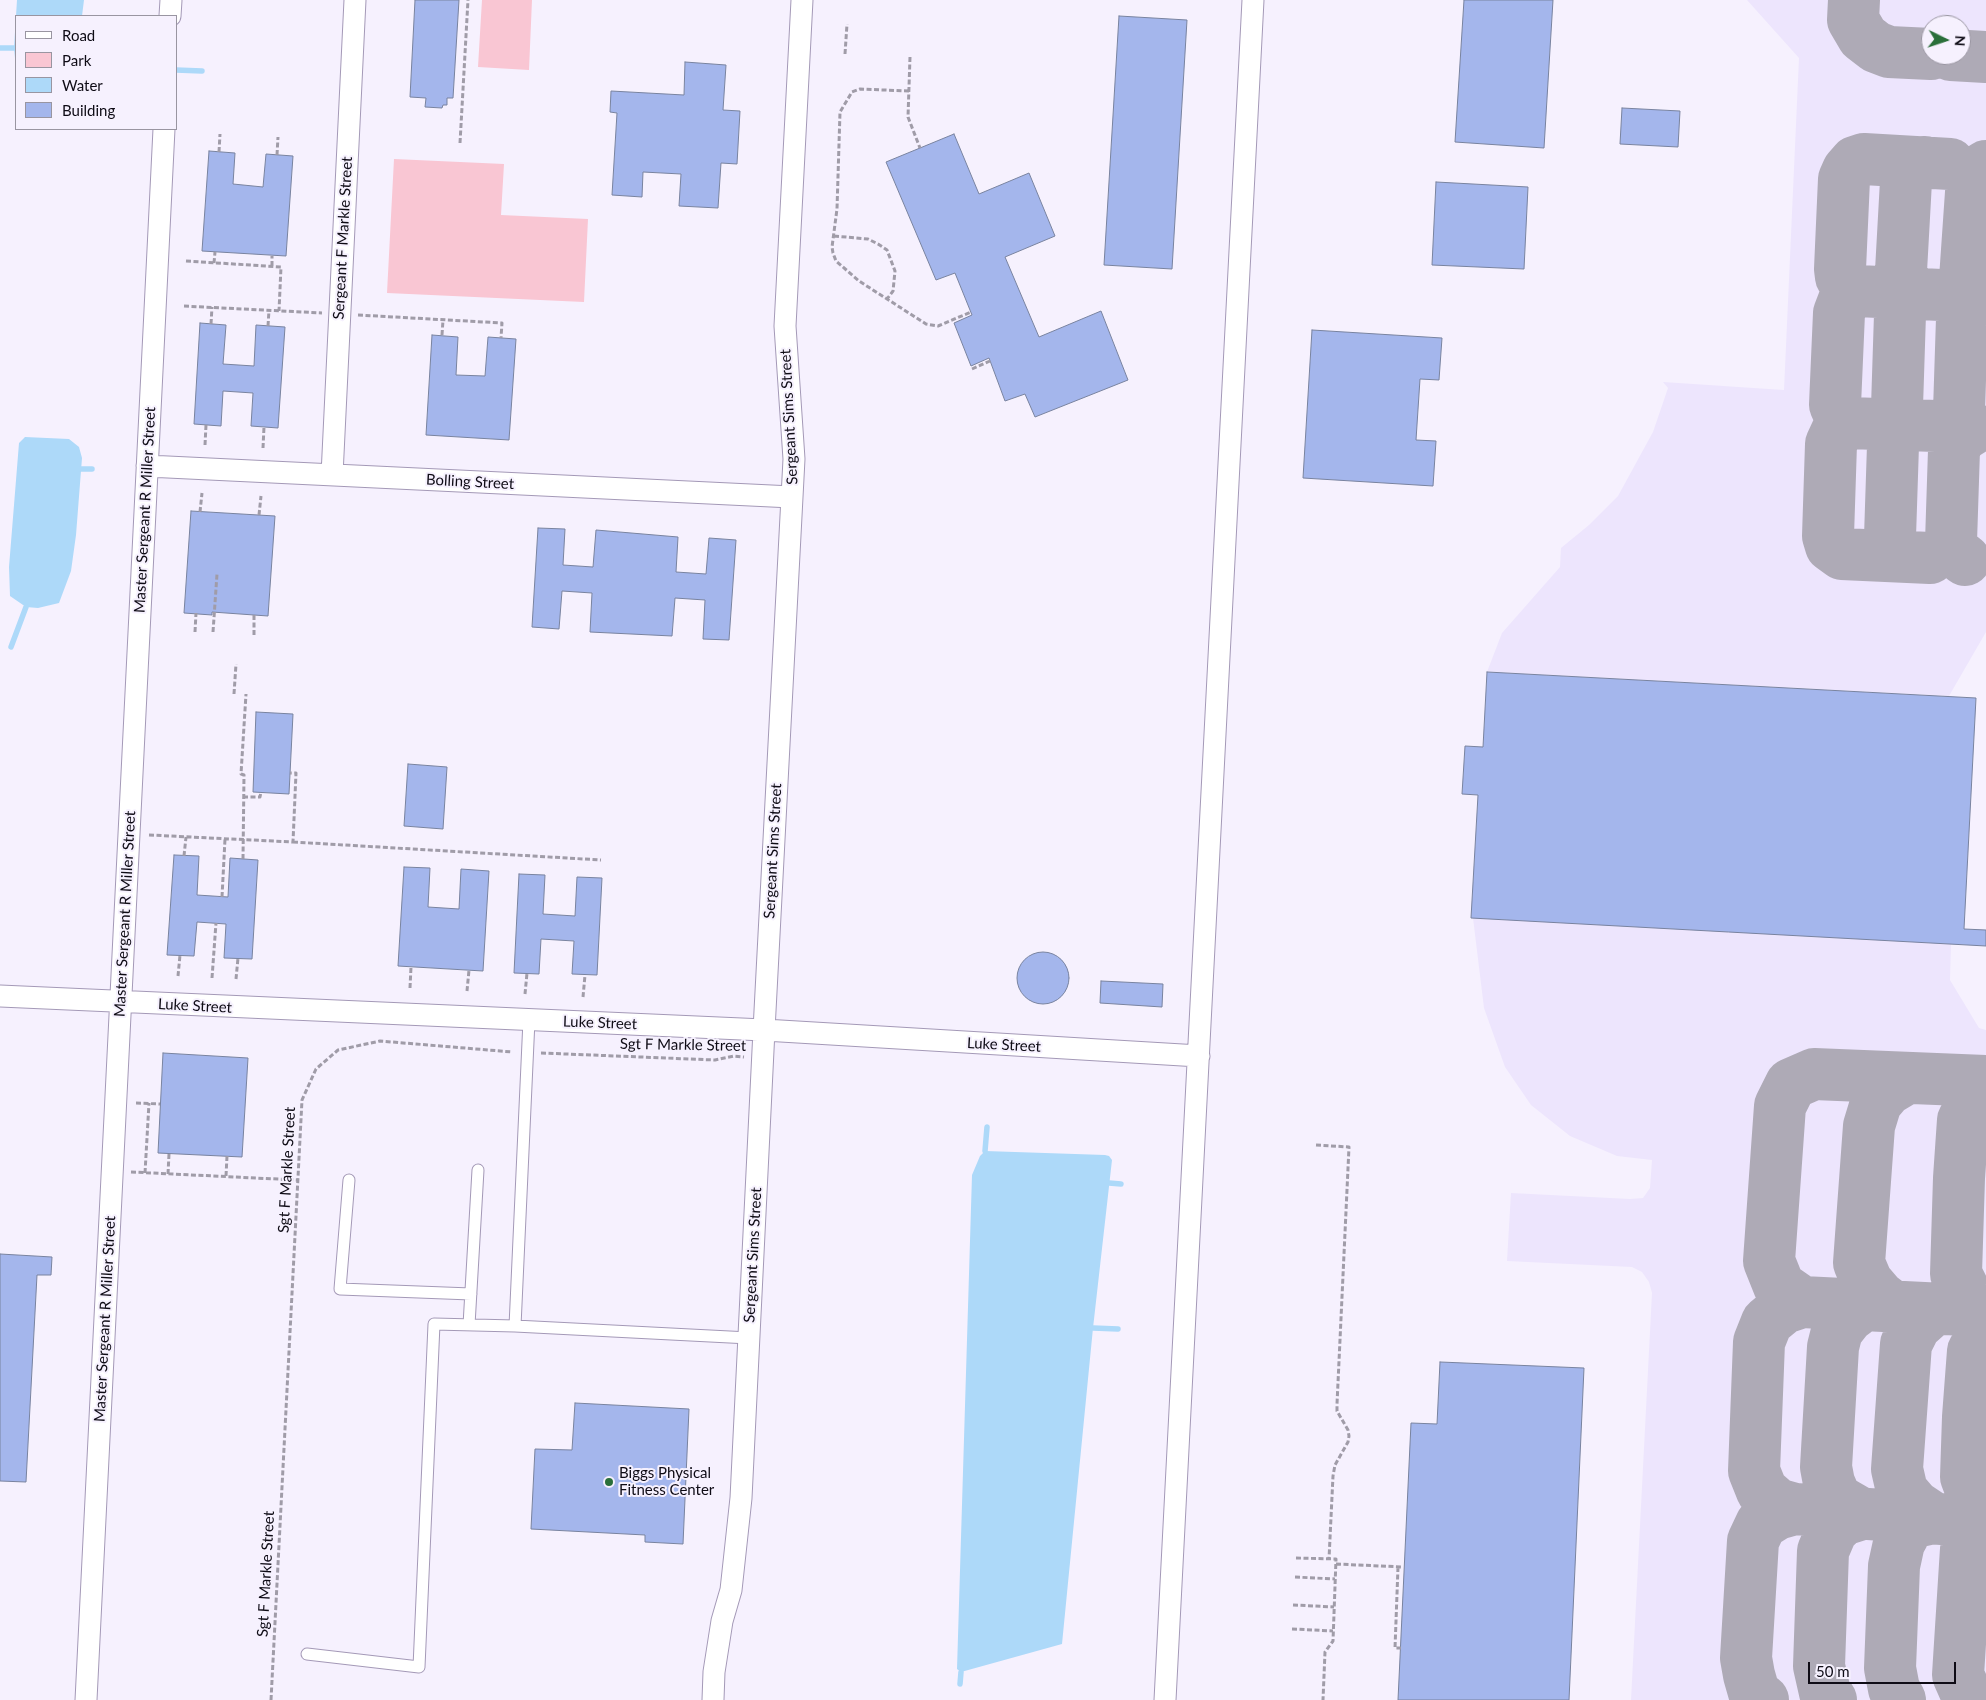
<!DOCTYPE html>
<style>
body{margin:0}
#map{position:relative;width:1986px;height:1700px;overflow:hidden;background:#f6f1fe;font-family:Lato,sans-serif}
canvas{display:block}
.legend{position:absolute;left:15px;top:15px;width:162px;height:115px;box-sizing:border-box;background:#f6f1fe;border:1px solid #9995a1;margin:0;padding:6px 9px;list-style:none;font-size:15px;color:#0e0b15}
.legend li{display:flex;align-items:center;gap:10px;height:25px}
.legend b{width:25px;border:1px solid #9995a1}
.north{position:absolute;left:1921px;top:15px;width:50px;height:50px;box-sizing:border-box;background:#f6f1fe;border:1px solid #9995a1;border-radius:50%;rotate:94deg;font-size:14px;font-weight:700;line-height:20px;text-align:center;color:#0e0b15}
.north::after{content:'';display:block;margin:auto;width:18px;height:22px;background:#2a6f3a;clip-path:polygon(50% 0,100% 100%,50% 72%,0 100%)}
.scale{position:absolute;left:1808px;top:1662px;width:148px;height:22px;box-sizing:border-box;border:2px solid #0e0b15;border-top:0;padding-left:6px;font-size:15px;line-height:18px;white-space:nowrap;color:#0e0b15;-webkit-text-stroke:4px #f6f1fe;paint-order:stroke}
</style>
<div id="map">
<canvas width="1986" height="1700"></canvas>
<ul class="legend">
<li><b style="height:6px;background:#fff"></b>Road</li>
<li><b style="height:14px;background:#f9c6d3"></b>Park</li>
<li><b style="height:14px;background:#add9f9"></b>Water</li>
<li><b style="height:14px;background:#a4b6ec"></b>Building</li>
</ul>
<div class="north">N</div>
<div class="scale">50 m</div>
</div>
<script>
const ctx = document.querySelector('canvas').getContext('2d');
ctx.lineJoin = 'round';
function paint(path, color) {
  ctx.fillStyle = color;
  ctx.fill(path, 'evenodd');
}
function toPath(rows) {
  const path = new Path2D();
  for (const r of rows) {
    if (r.length === 3) {
      path.moveTo(r[0] + r[2], r[1]);
      path.arc(r[0], r[1], r[2], 0, 2 * Math.PI);
      continue;
    }
    path.moveTo(r[0], r[1]);
    for (let i = 2; i < r.length; i += 2) path.lineTo(r[i], r[i + 1]);
  }
  return path;
}
function stroke(path, color, width, dash) {
  ctx.strokeStyle = color;
  ctx.lineWidth = width;
  ctx.lineCap = dash ? 'butt' : 'round';
  ctx.setLineDash(dash || []);
  ctx.stroke(path);
}
function label(font, color, halo, rows, align = 'center') {
  ctx.font = font + ' Lato,sans-serif';
  ctx.lineWidth = 4;
  ctx.setLineDash([]);
  ctx.textBaseline = 'middle';
  ctx.strokeStyle = halo;
  ctx.fillStyle = color;
  for (const [text, x, y, turn = 0] of rows) {
    ctx.save();
    ctx.translate(x, y);
    ctx.rotate((+turn || 0) * Math.PI / 180);
    ctx.textAlign = isNaN(turn) ? turn : align;
    if (halo) ctx.strokeText(text, 0, 0);
    ctx.fillText(text, 0, 0);
    ctx.restore();
  }
}
const built = toPath([
 [1747,0,1986,0,1986,632,1949,696,1487,672,1502,633,1560,567,1561,548,1589,525,1618,496,1653,432,1668,388,1663,382,1784,390,1799,58],
 [1931,25,1961,25,1961,55,1931,55],
 [1473,918,1951,943,1950,980,1979,1028,1986,1030,1986,1700,1631,1700,1652,1293,1649,1282,1642,1272,1632,1267,1507,1261,1511,1193,1630,1199,1643,1198,1650,1188,1652,1160,1617,1156,1570,1136,1531,1105,1505,1067,1484,1008]
]);
const green = toPath([
 [482,0,532,0,529,70,478,67],
 [394,159,504,164,501,215,588,219,584,302,387,293]
]);
const water = toPath([
 [17,0,84,0,82,16,16,16,16,68,14,48],
 [25,437,69,439,79,447,82,458,76,535,71,571,59,603,38,608,26,607,10,596,9,567,19,443],
 [985,1151,1105,1155,1109,1156,1112,1160,1093,1328,1062,1644,961,1672,957,1669,972,1175,980,1156]
]);
const stream = toPath([
 [0,48,14,48],
 [176,70,202,71],
 [81,469,92,469],
 [11,647,26,607],
 [985,1151,987,1127],
 [1109,1183,1121,1184],
 [1093,1328,1118,1329],
 [960,1684,961,1672]
]);
const taxiway = toPath([
 [1854,0,1853,20,1863,37,1876,47,1889,52,1931,54],
 [1951,55,1986,57],
 [1941,295,1858,291,1846,285,1841,277,1840,269,1844,179,1848,170,1855,162,1864,159,1950,164],
 [1849,423,1839,414,1835,405,1839,313,1844,300,1858,291],
 [1903,556,1894,547,1890,537,1893,445,1899,432,1911,425,1901,416,1897,407,1900,314,1906,302,1919,294,1905,284,1901,271,1906,181,1913,170,1925,162],
 [1930,558,1842,554,1831,546,1828,536,1831,444,1837,431,1849,423,1936,426],
 [1965,560,1955,552,1951,542,1954,450,1960,437,1973,429,1962,420,1959,411,1962,318,1968,306,1980,297,1969,287,1965,279,1972,178,1978,171,1986,166],
 [1802,1302,1779,1286,1769,1261,1780,1106,1791,1084,1814,1074,1986,1081],
 [1892,1306,1879,1296,1867,1282,1859,1263,1869,1126,1876,1103,1887,1090,1907,1078],
 [1983,1311,1966,1294,1956,1274,1959,1178,1963,1120,1976,1097,1986,1089],
 [1986,1330,1973,1351,1968,1417,1966,1477,1974,1498,1986,1511],
 [1795,1509,1777,1504,1762,1491,1754,1471,1759,1342,1767,1322,1784,1308,1802,1302,1986,1311],
 [1862,1514,1836,1499,1829,1483,1826,1467,1833,1347,1837,1331,1848,1317,1864,1305],
 [1933,1518,1915,1506,1902,1491,1897,1469,1906,1344,1915,1326,1934,1309],
 [1763,1700,1755,1696,1749,1675,1746,1658,1753,1541,1761,1524,1777,1514,1795,1509,1986,1522],
 [1831,1700,1826,1697,1819,1666,1823,1551,1832,1530,1843,1520,1862,1514],
 [1900,1700,1894,1689,1890,1668,1894,1566,1899,1543,1910,1523,1933,1518],
 [1969,1700,1958,1675,1966,1549,1977,1529,1986,1526]
]);
const building = toPath([
 [415,0,459,0,453,98,447,98,447,105,443,105,442,108,425,107,426,98,410,97,415,0],
 [1464,0,1553,0,1544,148,1455,142,1464,0],
 [1119,16,1187,20,1172,269,1104,265,1119,16],
 [685,62,726,65,723,110,740,111,737,164,721,163,718,208,679,206,681,174,643,172,642,197,612,195,617,113,610,112,611,91,684,95,685,62],
 [1622,108,1680,111,1678,147,1620,144,1622,108],
 [954,134,979,194,1029,173,1055,236,1005,257,1039,337,1101,311,1128,380,1035,417,1025,394,1005,401,989,358,971,366,954,323,972,315,955,273,936,280,886,162,954,134],
 [209,151,235,153,233,184,263,187,266,154,293,156,286,256,202,251,209,151],
 [1436,182,1528,187,1524,269,1432,265,1436,182],
 [200,323,226,325,223,364,254,366,256,325,285,327,278,428,251,426,253,393,223,391,221,426,194,424,200,323],
 [1312,330,1442,338,1439,380,1420,379,1416,440,1436,441,1433,486,1303,478,1312,330],
 [432,335,458,337,456,375,485,376,488,337,516,339,509,440,426,435,432,335],
 [191,511,275,516,268,616,212,612,212,615,184,613,191,511],
 [538,528,565,529,563,565,593,567,596,530,678,537,676,572,706,574,709,538,736,540,729,640,703,639,705,600,675,598,672,636,590,632,592,593,562,591,559,629,532,627,538,528],
 [1487,672,1976,698,1964,929,1986,930,1986,946,1471,918,1478,795,1462,794,1465,746,1483,747,1487,672],
 [256,712,293,714,289,794,253,792,256,712],
 [408,764,447,767,443,829,404,826,408,764],
 [174,855,199,856,197,895,228,897,230,858,258,860,252,959,224,958,226,924,197,922,194,956,167,955,174,855],
 [404,867,430,868,428,907,459,909,461,869,489,871,483,971,398,966,404,867],
 [519,874,545,875,543,914,575,916,577,877,602,878,597,975,572,974,574,941,541,939,539,974,514,973,519,874],
 [1043,978,26],
 [1101,981,1163,984,1162,1007,1100,1003,1101,981],
 [163,1053,248,1058,242,1157,158,1153,163,1053],
 [0,1254,52,1257,51,1275,37,1275,26,1482,0,1481,0,1254],
 [1440,1362,1584,1368,1569,1700,1398,1700,1411,1423,1437,1424,1440,1362],
 [575,1403,689,1409,683,1544,645,1542,645,1535,531,1529,535,1449,572,1450,575,1403]
]);
const path = toPath([
 [845,54,847,24],
 [910,57,908,117,920,148],
 [909,91,860,89,852,92,840,112,837,209,832,247,833,253,836,261,859,281,926,324,938,326,971,312],
 [460,143,468,0],
 [219,152,220,134],
 [277,155,278,137],
 [834,236,868,239,878,244,887,250,895,271,893,291,887,299],
 [186,261,281,267,279,311],
 [214,263,215,252],
 [272,266,272,256],
 [184,306,322,313],
 [358,315,502,323,501,338],
 [211,324,212,307],
 [268,326,269,310],
 [442,335,443,320],
 [972,369,990,361],
 [205,445,206,425],
 [263,448,264,427],
 [200,512,202,493],
 [259,515,261,496],
 [195,632,196,613],
 [213,632,217,574],
 [254,635,254,615],
 [234,694,236,664],
 [243,797,260,797,261,792],
 [149,835,293,842,296,773,290,773],
 [293,842,601,860],
 [184,856,186,837],
 [243,859,244,775,241,774,246,694],
 [222,897,225,839],
 [178,976,180,955],
 [212,978,216,923],
 [236,979,238,958],
 [410,988,411,967],
 [467,991,469,970],
 [525,994,527,973],
 [583,997,585,975],
 [541,1053,715,1060,734,1056,744,1057],
 [136,1103,160,1104],
 [1316,1145,1349,1147,1337,1404,1337,1411,1348,1430,1349,1436,1348,1442,1335,1465,1333,1476,1329,1559],
 [131,1172,297,1180],
 [145,1173,149,1103],
 [168,1174,169,1154],
 [226,1176,227,1156],
 [1296,1558,1336,1559,1333,1641,1325,1652,1323,1700],
 [1336,1564,1403,1567],
 [1398,1567,1395,1648,1401,1648],
 [1295,1577,1335,1579],
 [1293,1605,1334,1607],
 [1292,1629,1333,1631],
 [271,1700,302,1100,316,1069,338,1050,380,1041,512,1052]
]);
const service = toPath([
 [349,1180,340,1289,471,1294],
 [469,1325,478,1170],
 [515,1326,749,1338],
 [307,1654,419,1667,434,1324,515,1326,529,1020]
]);
const minor = toPath([
 [170,16,171,0],
 [147,466,792,497],
 [332,475,355,0],
 [0,996,764,1030,1199,1056],
 [86,1700,164,129],
 [713,1700,714,1672,722,1621,731,1590,741,1498,764,1030,794,459,785,326,802,0],
 [1165,1700,1253,0]
]);
const markers = [
 [609,1482,5,"#2a6f3a"]
];
const streetNames = [
 ["Sergeant F Markle Street",343,238,-87],
 ["Sergeant Sims Street",789,417,-93],
 ["Bolling Street",470,482,3],
 ["Master Sergeant R Miller Street",145,510,-87],
 ["Sergeant Sims Street",773,851,-87],
 ["Master Sergeant R Miller Street",125,914,-87],
 ["Luke Street",195,1006,3],
 ["Luke Street",600,1023,2],
 ["Sgt F Markle Street",683,1045,1],
 ["Luke Street",1004,1045,3],
 ["Sgt F Markle Street",287,1170,-87],
 ["Sergeant Sims Street",753,1255,-87],
 ["Master Sergeant R Miller Street",105,1319,-87],
 ["Sgt F Markle Street",266,1574,-87]
];
const poiNames = [
 ["Biggs Physical",619,1473],
 ["Fitness Center",619,1490]
];
paint(built, '#ede5fd');
paint(green, '#f9c6d3');
paint(water, '#add9f9');
stroke(stream, '#add9f9', 5.5);
stroke(taxiway, '#aeaab6', 52);
paint(building, '#a4b6ec');
stroke(building, '#79839f', 1);
stroke(service, '#a499b7', 13);
stroke(minor, '#a499b7', 23);
stroke(path, '#a09ca8', 3, [5, 2.5]);
stroke(service, '#fff', 11);
stroke(minor, '#fff', 21);
for (const [x, y, r, color] of markers) {
  const dot = new Path2D();
  dot.arc(x, y, r, 0, 2 * Math.PI);
  ctx.fillStyle = color;
  ctx.fill(dot);
  stroke(dot, '#f6f1fe', 2);
}
label('15px', '#0e0b15', '#f6f1fe', streetNames);
label('15px', '#0e0b15', '#f6f1fe', poiNames, 'left');
</script>
